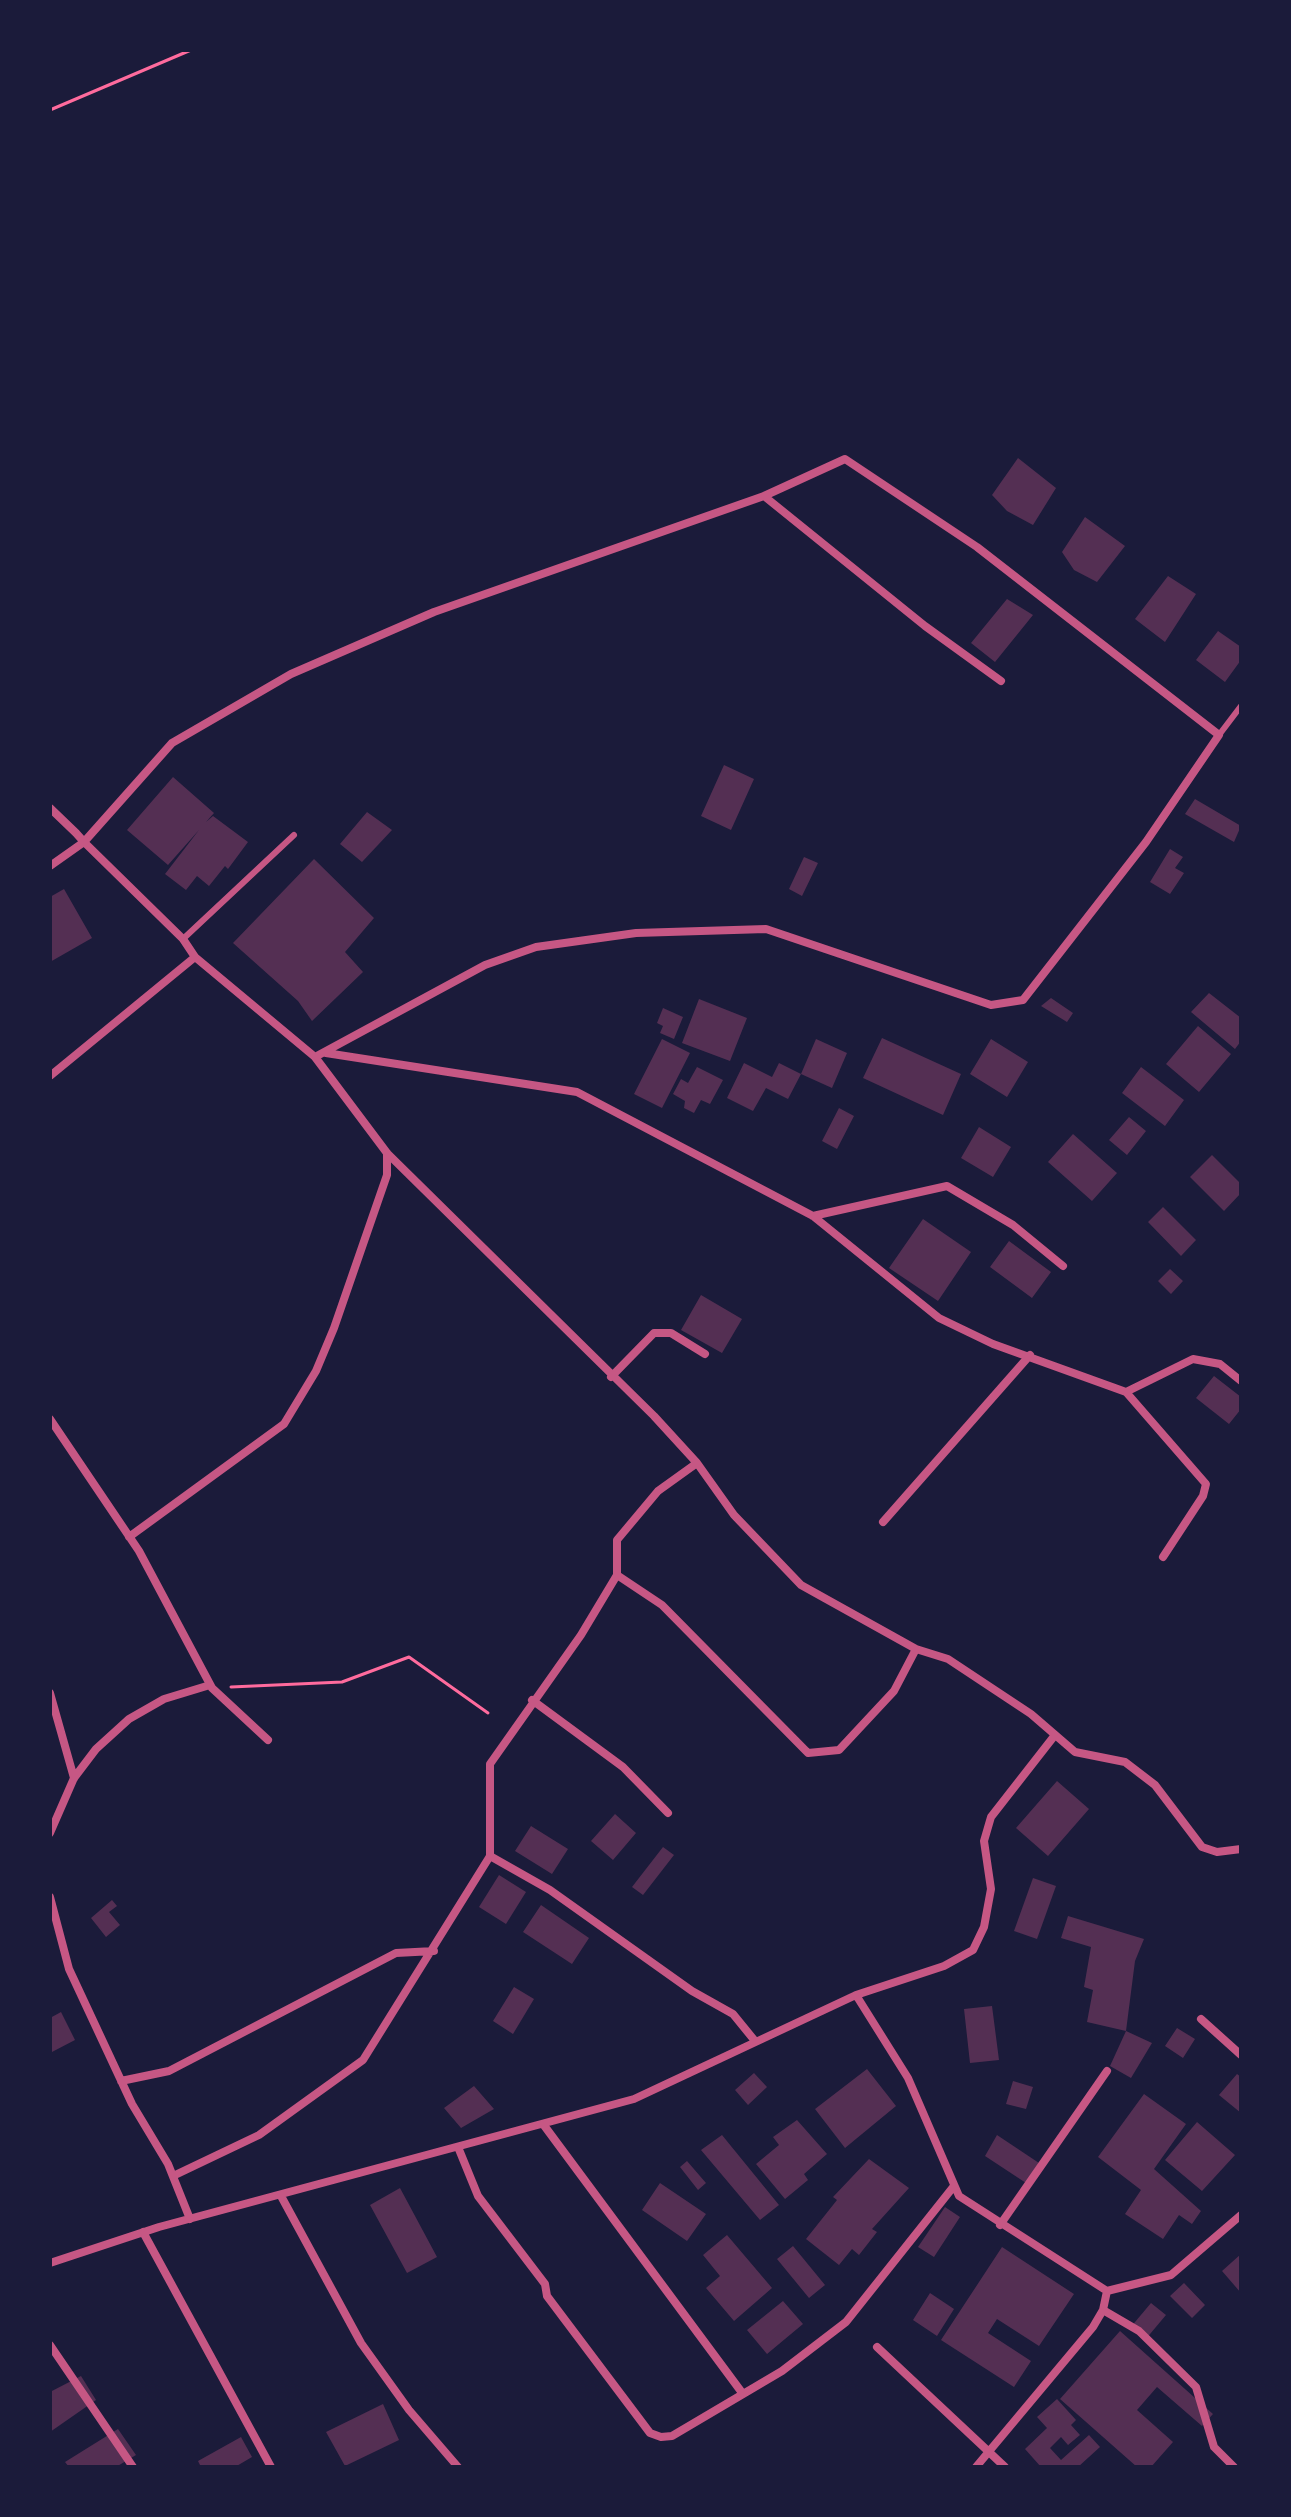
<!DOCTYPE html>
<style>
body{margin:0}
#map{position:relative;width:1291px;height:2517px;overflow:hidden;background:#1b1b3a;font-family:Manrope,sans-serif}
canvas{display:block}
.frame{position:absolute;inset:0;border:52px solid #1b1b3a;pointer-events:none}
</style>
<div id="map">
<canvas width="1291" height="2517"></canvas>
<div class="frame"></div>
</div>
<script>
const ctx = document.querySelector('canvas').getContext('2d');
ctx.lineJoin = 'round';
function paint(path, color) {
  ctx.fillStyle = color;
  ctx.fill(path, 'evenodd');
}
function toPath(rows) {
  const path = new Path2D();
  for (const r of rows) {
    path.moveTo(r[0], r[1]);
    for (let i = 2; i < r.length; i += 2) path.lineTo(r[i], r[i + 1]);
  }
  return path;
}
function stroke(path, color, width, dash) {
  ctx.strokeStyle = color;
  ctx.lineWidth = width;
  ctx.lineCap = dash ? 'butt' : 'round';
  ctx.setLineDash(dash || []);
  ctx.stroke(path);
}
const building = toPath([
 [1018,458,1056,488,1033,525,1007,511,992,495],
 [1085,517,1125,546,1097,582,1074,570,1062,552],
 [1168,576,1196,594,1165,642,1135,619],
 [1007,599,1033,615,995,662,971,643],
 [1218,631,1241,647,1241,660,1225,682,1196,660],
 [724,765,754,779,731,830,701,816],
 [173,777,214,813,206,822,213,816,248,842,228,869,225,866,209,886,197,876,186,890,165,874,199,830,168,865,127,830],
 [1195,799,1241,826,1234,842,1185,814],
 [367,812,392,830,362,862,340,844],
 [1170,849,1183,857,1175,868,1184,873,1170,894,1150,882],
 [804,857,818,863,802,896,789,889],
 [314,859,374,918,345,952,363,972,312,1021,298,1001,233,943],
 [64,889,92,938,50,962,50,897],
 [1209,993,1241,1018,1241,1041,1235,1049,1191,1012],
 [1051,998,1073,1013,1067,1022,1041,1006],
 [699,999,747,1018,730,1061,682,1043],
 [663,1008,683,1017,674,1039,660,1033,663,1026,657,1023],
 [1198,1026,1231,1054,1199,1092,1166,1064],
 [882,1038,961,1074,943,1115,863,1078],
 [662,1039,690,1053,662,1108,634,1094],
 [816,1039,847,1053,832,1088,801,1074],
 [991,1039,1028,1062,1007,1097,970,1074],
 [744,1063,772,1077,779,1063,801,1074,788,1099,766,1088,753,1111,727,1098],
 [697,1067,723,1080,710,1104,701,1100,694,1113,684,1108,685,1101,673,1094,681,1079,688,1083],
 [1141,1067,1184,1100,1165,1126,1122,1093],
 [839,1108,854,1116,837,1149,822,1141],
 [1129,1117,1146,1131,1127,1155,1109,1140],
 [979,1127,1011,1147,993,1177,961,1158],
 [1073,1134,1117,1173,1092,1201,1048,1162],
 [1212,1155,1241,1184,1241,1193,1224,1211,1190,1177],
 [1163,1207,1196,1240,1181,1256,1148,1222],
 [923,1219,971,1252,938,1301,889,1268],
 [1009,1241,1051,1272,1032,1298,990,1267],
 [1170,1269,1183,1281,1171,1294,1158,1281],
 [701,1295,742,1319,722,1353,681,1330],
 [1214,1376,1241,1397,1241,1409,1229,1424,1196,1398],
 [1057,1781,1089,1809,1048,1856,1016,1828],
 [615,1814,636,1833,613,1860,591,1841],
 [531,1826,568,1849,552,1874,515,1851],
 [663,1847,674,1855,643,1895,632,1887],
 [499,1875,526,1892,506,1924,479,1907],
 [1033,1878,1056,1886,1037,1939,1014,1931],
 [112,1900,117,1906,109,1912,120,1925,106,1937,91,1918],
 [541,1905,589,1938,572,1964,523,1932],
 [1068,1916,1144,1939,1135,1961,1126,2031,1087,2022,1093,1990,1084,1987,1091,1947,1061,1938],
 [514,1987,534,1999,513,2034,493,2021],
 [992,2006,999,2060,970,2063,964,2009],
 [61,2012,75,2040,50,2053,50,2018],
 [1177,2028,1195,2039,1183,2058,1165,2046],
 [1126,2031,1152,2043,1131,2078,1110,2066],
 [867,2069,896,2106,845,2148,815,2109],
 [754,2073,767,2087,748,2105,735,2090],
 [1237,2074,1241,2077,1241,2113,1219,2095],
 [1013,2081,1033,2087,1026,2109,1006,2104],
 [474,2086,494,2109,461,2128,444,2108],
 [1144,2094,1186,2124,1154,2169,1201,2211,1192,2224,1179,2215,1163,2239,1125,2214,1141,2190,1098,2157],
 [797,2120,827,2154,804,2174,808,2180,785,2199,756,2164,779,2145,773,2137],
 [1197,2122,1235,2155,1202,2191,1165,2160],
 [722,2135,779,2205,760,2220,701,2150],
 [997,2135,1039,2163,1026,2183,985,2156],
 [869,2159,909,2188,872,2229,877,2232,859,2255,852,2249,839,2265,806,2239,837,2200,833,2197],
 [687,2161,706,2183,698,2190,680,2167],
 [660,2183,706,2214,687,2241,642,2210],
 [400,2188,437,2257,407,2273,370,2205],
 [945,2207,960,2217,934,2257,918,2247],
 [727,2235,772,2288,734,2321,706,2288,720,2276,703,2255],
 [793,2246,825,2285,809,2298,777,2259],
 [1002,2247,1074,2294,1039,2346,997,2319,988,2333,1031,2361,1014,2387,941,2340],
 [1241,2254,1241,2293,1222,2271],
 [1184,2283,1205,2305,1192,2318,1170,2296],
 [930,2293,954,2309,937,2336,913,2320],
 [783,2301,803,2324,767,2354,747,2330],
 [1151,2303,1166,2315,1145,2340,1130,2328],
 [1120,2331,1213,2414,1202,2426,1157,2387,1137,2410,1173,2442,1151,2467,1137,2467,1060,2399],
 [81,2376,96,2400,50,2432,50,2392],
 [1057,2399,1076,2420,1071,2425,1080,2435,1068,2445,1061,2437,1050,2448,1061,2460,1089,2435,1100,2447,1078,2467,1041,2467,1025,2449,1047,2428,1037,2417],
 [383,2404,399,2440,345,2466,326,2432],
 [118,2429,136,2455,116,2467,69,2467,65,2462],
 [241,2437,252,2457,235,2467,201,2467,198,2461]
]);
const path = toPath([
 [50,110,191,50],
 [231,1687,342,1682,409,1657,488,1713]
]);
const service = toPath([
 [1219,735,1241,706],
 [183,939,294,835]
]);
const minor = toPath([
 [764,496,925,626,1001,681],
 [50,808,76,833,84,842,183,939,195,957,315,1057,485,965,536,947,636,933,766,929,991,1005,1023,1000,1146,842,1219,735,977,547,845,459,764,496,434,612,291,674,172,743,84,842,50,866],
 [326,1053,577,1092,813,1216,939,1318,993,1344,1126,1392,1193,1359,1220,1364,1241,1381],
 [315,1057,387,1153,654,1416,697,1463,734,1515,801,1585,916,1649,948,1659,1031,1714,1075,1752,1125,1762,1155,1785,1202,1847,1217,1852,1241,1849],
 [50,1076,195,957],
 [813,1216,947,1186,1013,1225,1063,1266],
 [611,1377,654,1333,671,1333,705,1354],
 [1126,1392,1206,1484,1203,1496,1163,1557],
 [50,1419,139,1551,212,1688,268,1740],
 [883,1522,1030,1355],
 [129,1537,284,1424,316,1371,334,1328,387,1175,387,1153],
 [617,1575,662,1605,808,1753,839,1750,894,1691,916,1649],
 [50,1693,74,1778],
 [532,1700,623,1767,668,1813],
 [50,1833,74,1778,96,1749,129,1719,164,1699,210,1685],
 [490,1856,490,1764,581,1635,617,1575,617,1540,658,1491,697,1463],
 [50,1897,69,1969,132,2104,168,2164,190,2219],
 [856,1995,944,1966,973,1950,984,1927,991,1889,984,1841,991,1817,1055,1735],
 [1201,2019,1241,2055],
 [121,2081,169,2071,396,1953,434,1951],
 [543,2124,743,2394],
 [458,2147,478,2196,545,2284,547,2296,650,2433,661,2437,672,2436,782,2371,846,2322,954,2186],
 [173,2176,259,2135,363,2060,490,1856,550,1890,692,1991,733,2014,755,2041],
 [281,2196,361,2343,409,2410,458,2467],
 [1000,2225,1107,2071],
 [143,2232,271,2467],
 [50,2263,159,2227,634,2099,856,1995,908,2078,959,2196,1107,2291,1171,2275,1241,2215],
 [1103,2310,1139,2331,1196,2387,1214,2447,1234,2467],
 [50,2345,133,2467],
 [877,2347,1005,2467],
 [976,2467,1093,2327,1103,2310,1107,2291]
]);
paint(building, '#542f53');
stroke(path, '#ff6b9d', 3);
stroke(service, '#c65784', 6);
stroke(minor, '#c65784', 8);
</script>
